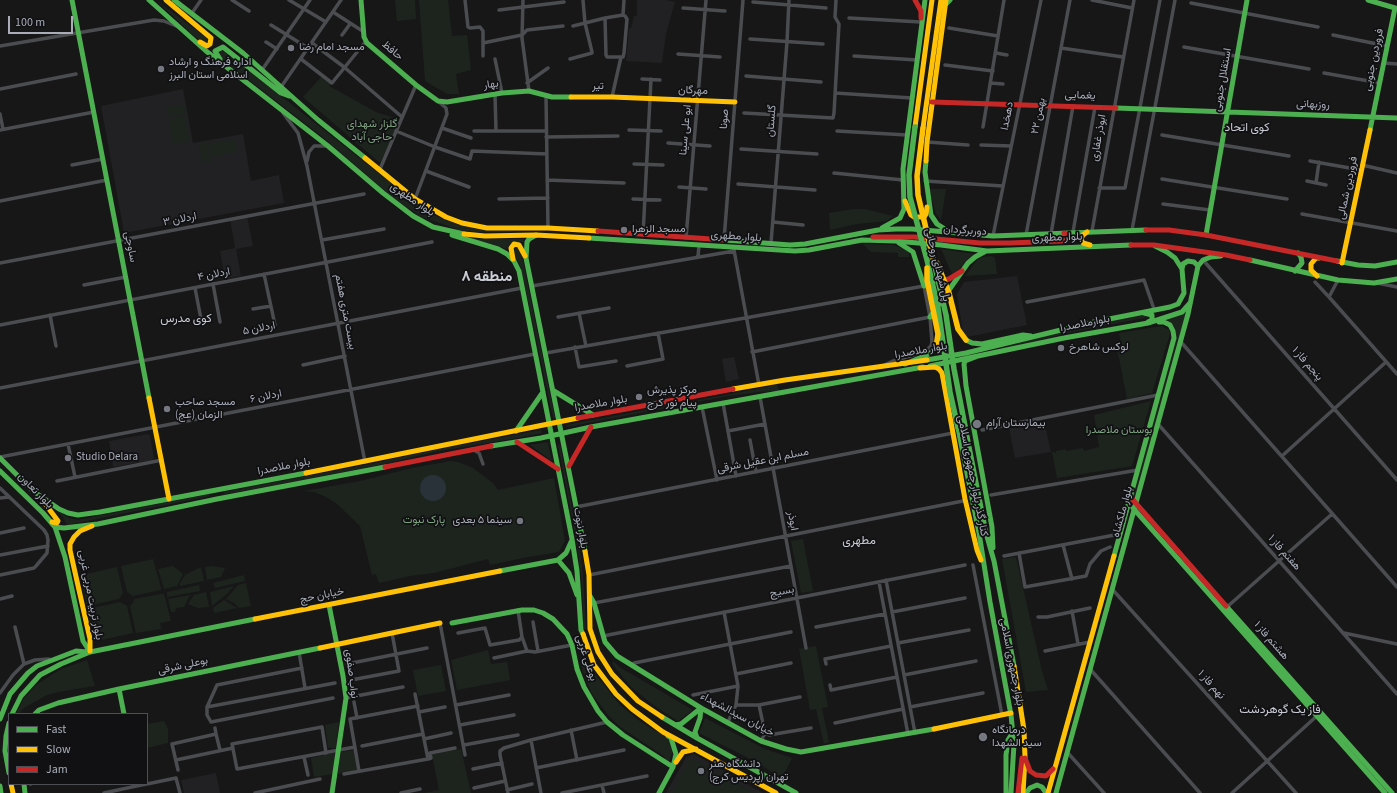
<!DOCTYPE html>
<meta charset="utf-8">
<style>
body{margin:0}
#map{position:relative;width:1397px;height:793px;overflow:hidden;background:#171717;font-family:"Source Sans 3",sans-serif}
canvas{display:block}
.legend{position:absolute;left:8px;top:713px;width:140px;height:72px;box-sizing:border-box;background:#111113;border:1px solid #4d4f55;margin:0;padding:5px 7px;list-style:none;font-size:12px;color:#a8adb8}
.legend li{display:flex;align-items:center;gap:8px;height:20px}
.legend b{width:20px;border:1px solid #4d4f55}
.scale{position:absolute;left:8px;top:16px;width:65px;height:18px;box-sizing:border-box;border:2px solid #a8adb8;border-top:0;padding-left:5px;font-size:12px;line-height:14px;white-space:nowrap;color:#a8adb8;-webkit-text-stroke:3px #111113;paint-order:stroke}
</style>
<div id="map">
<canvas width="1397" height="793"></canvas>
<ul class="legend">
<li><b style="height:5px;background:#4caf50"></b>Fast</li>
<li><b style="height:5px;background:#ffc107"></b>Slow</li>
<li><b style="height:5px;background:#c62828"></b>Jam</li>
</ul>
<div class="scale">100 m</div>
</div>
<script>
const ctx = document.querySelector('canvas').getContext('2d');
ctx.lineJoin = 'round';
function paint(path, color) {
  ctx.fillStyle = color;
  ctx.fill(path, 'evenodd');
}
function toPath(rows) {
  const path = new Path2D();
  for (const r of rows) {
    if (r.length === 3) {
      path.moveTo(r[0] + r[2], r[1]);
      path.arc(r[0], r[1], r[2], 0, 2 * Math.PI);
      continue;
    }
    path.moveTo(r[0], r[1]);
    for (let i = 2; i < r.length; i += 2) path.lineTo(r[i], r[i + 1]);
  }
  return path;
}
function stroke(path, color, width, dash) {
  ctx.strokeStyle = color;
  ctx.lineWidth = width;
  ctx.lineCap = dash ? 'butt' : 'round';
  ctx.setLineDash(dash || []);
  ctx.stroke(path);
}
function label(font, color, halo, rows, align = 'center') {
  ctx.font = font + ' "Source Sans 3",Vazirmatn,sans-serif';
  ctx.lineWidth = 3.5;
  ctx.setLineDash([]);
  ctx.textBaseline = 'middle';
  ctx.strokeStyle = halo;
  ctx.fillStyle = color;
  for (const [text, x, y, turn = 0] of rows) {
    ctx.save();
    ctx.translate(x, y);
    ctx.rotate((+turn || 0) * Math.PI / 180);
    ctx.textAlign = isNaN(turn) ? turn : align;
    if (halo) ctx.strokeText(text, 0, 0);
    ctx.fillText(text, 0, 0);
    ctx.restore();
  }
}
const built = toPath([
 [637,0,666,0,675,2,666,34,662,63,626,61,629,28,631,28,634,16,637,16],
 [183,89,193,143,243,134,251,181,279,175,284,203,124,233,101,106],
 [247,216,253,246,236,249,241,276,225,279,220,251,235,248,230,219],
 [1017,276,1027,325,967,337,963,333,957,294,964,282],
 [734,357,739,379,726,382,722,359],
 [1044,421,1051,452,1015,458,1009,428],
 [148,434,150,436,154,458,152,460,113,467,109,441],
 [694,754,763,793,666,793,686,757],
 [216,773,220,793,184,793,181,780]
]);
const green = toPath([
 [156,0,208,39,207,42,203,42,195,37],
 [395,0,415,0,416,19,397,21],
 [419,0,448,0,452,36,467,35,471,70,456,74,459,94,447,94,425,81],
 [221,51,224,51,420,206,436,216,459,225,477,229,513,231,513,232,475,232,459,230,420,216,392,197,320,135,222,59,220,53],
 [323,75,332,83,329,86,378,113,401,120,380,163,303,97],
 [184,104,186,114,167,117,166,107],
 [185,116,190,141,173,144,169,119],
 [235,139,237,152,212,157,210,144],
 [208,142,211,161,202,163,199,144],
 [930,189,946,189,941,220,936,214,931,196],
 [854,209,865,209,893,216,887,221,857,224,830,230,829,213],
 [476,238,523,239,523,242,510,244,506,249,496,245,470,239],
 [863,244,893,245,905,249,909,253,909,257,898,257,898,253,871,252],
 [516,247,518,247,521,251,555,418,553,418,521,268,513,251],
 [941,249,974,254,968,259,959,269,952,274],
 [992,256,995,258,997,274,965,276,977,260,982,257],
 [1187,310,1169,375,1135,498,1133,496,1175,339,1171,324,1167,319,1180,316],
 [1144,315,1146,317,1145,318,1072,332,1003,349,1002,348,1064,330],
 [1162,326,1169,330,1170,334,1152,393,1127,399,1117,348,1122,347,1119,333],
 [777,384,779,391,758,392,728,396,567,427,566,425,757,389],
 [1151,401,1132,466,1057,478,1052,452,1054,452,1055,453,1056,453,1056,451,1066,449,1066,451,1083,448,1084,451,1099,447,1094,415],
 [541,430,542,433,512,439,439,451,375,466,254,489,225,494,223,493,224,492,375,463,438,449],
 [548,442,549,448,552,461,530,445],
 [560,444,580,551,583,575,586,629,584,629,581,575,578,551,558,445],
 [451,461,458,462,473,468,493,483,498,490,554,478,565,541,559,552,528,557,490,565,488,559,434,573,410,576,379,583,376,574,372,575,360,526,336,503,324,496,314,492,304,491,360,481,412,468],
 [209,494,210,496,67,525,63,517,58,512,69,518,78,520],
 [803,539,813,591,801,593,791,541],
 [1016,557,1042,671,1048,690,1026,692,1002,559],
 [153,559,161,588,161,590,133,596,127,592,121,566],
 [173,566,183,574,177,586,164,589,158,569],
 [211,566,225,568,221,577,207,580,205,567],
 [117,567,123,593,119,599,87,606,81,578,82,575],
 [201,567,204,581,180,586,180,583,185,575],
 [244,575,245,581,215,588,213,583],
 [246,583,251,606,239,608,234,603,226,599,238,585],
 [199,585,200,591,167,597,167,592],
 [234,586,228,593,212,606,210,592],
 [206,592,209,607,198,608,188,604,194,595],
 [161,594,164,594,171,621,160,623,161,629,136,633,130,606,133,603,134,599],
 [190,595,184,607,176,608,175,612,171,612,168,599],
 [224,600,237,608,214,613,213,608],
 [120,602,127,606,133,633,102,640,96,637,94,635,88,609],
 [816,646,828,707,822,708,829,742,824,744,816,709,810,710,799,649],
 [488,650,491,664,507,662,510,680,457,690,451,660],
 [87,660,95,686,58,692,47,695,24,708,18,714,16,714,24,698,36,685,61,669],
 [613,661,621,668,693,710,678,721,656,707,631,687,612,664],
 [588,662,594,673,621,706,641,722,669,739,673,751,669,762,664,759,665,757,619,726,608,715,592,694,585,678,581,664],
 [441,665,446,691,418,696,413,670],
 [705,718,765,749,792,758,782,778,754,761,699,733],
 [164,721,168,729,168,743,147,748,147,724],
 [339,722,336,748,328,748,325,725],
 [461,749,471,793,424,793,439,790,432,754],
 [354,750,358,770,337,774,341,752],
 [337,752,333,774,314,777,311,758],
 [696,760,754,793,671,793,689,760]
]);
const water = toPath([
 [433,488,13]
]);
const street = toPath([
 [232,0,249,11],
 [289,0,326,22],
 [465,0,468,27,470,28,480,27,483,31,483,56],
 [523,0,522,38,529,91],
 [1092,0,1132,8],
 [753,2,826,8],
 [1191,3,1318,27],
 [683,8,725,11],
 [499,10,564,2],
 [333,12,364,32],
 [192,13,201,0],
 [623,15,624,0],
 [605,18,606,55,607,57,623,57,624,53,627,19,625,16,623,15],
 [849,18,921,22],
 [271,25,308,48],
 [573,26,605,18,623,15],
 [949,28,998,36],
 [342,35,350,24],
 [1333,35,1387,46],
 [750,39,823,44],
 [266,42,277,49],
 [312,43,344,67,402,117],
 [483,43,522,35,527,30,563,26],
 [0,46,154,20,164,21,176,26],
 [1184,47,1309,69],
 [1061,48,1123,57],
 [996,53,1007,55],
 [678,54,720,57],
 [854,56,917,60],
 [301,59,332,83,366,41],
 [495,59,502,93],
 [570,59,592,53,592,52,585,23,583,0],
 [1384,63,1397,64],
 [945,65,993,71],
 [262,70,310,0],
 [1324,73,1380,83],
 [746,76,821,82],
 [642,79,660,80],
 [527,83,548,68],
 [991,83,1003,84],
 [281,87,341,0],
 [0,89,76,74],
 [835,93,912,98],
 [495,94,496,131],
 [546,96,548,228],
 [612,97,621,57],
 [283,113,298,133,307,166,365,462],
 [744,113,833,118,834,113,839,24,835,17,836,0],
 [0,114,3,129],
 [983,127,1004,0],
 [442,128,471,138],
 [0,130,94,112],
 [629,130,661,131],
 [396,131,435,147,470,159,472,151,547,154],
 [474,131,546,131],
 [837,131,907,135],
 [1162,135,1289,156],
 [546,137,618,136],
 [927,142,968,145],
 [668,143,710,146],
 [981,145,1011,146],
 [741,149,817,154],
 [307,161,309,152,314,146,327,146],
 [1310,161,1361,170],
 [634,164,663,165],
 [72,165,103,159],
 [1362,165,1397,173],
 [380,169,416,85],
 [426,171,469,187],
 [834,173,903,180],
 [1162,179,1287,199],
 [547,180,624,183],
 [925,181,1003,186],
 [1307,181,1326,185],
 [1316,183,1319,162],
 [738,184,815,190],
 [679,187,706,189],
 [1099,188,1125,188,1160,0],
 [415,199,447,114,446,108,439,102],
 [499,199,548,198],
 [633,199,660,200],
 [0,201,107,180],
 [1163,204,1210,210],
 [1302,214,1397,231],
 [773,222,803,225],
 [1132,230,1175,0],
 [1092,231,1134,0],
 [1073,232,1095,107],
 [1051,234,1073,106],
 [643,235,651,79],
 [1026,235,1070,0],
 [993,236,1041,0],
 [686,238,706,0],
 [322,240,384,229],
 [724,240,743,0],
 [771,243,787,42,789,0],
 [734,250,759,385],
 [698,257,699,245],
 [1203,260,1397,480],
 [0,263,364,194],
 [264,274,275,325],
 [1338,280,1329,297,1397,374],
 [1315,282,1329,297],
 [1377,283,1397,287],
 [213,284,220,322],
 [84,285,126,277],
 [532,286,734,251],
 [195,288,201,319],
 [1027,302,1144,280,1154,309],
 [253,309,271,306],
 [579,313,586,346],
 [50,315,56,346],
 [558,317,609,308],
 [0,325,432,242],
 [1180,341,1397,587],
 [575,347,579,367,616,361],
 [752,352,930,317],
 [546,353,745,318,924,286,930,317,932,342,931,346,924,352,893,361,882,366],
 [303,365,345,356],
 [627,366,663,359,658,333],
 [0,388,522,288],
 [760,397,806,648],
 [723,403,736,476],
 [702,407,717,480],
 [1158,424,1397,694],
 [982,430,1158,395],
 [728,431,765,424],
 [750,440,756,472],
 [68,444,75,477],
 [472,449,479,453,483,464],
 [1282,456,1386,362],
 [0,457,535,354],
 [57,481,162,460],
 [0,488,44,530,47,535,48,540,47,553,36,566,34,568,0,575],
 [991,495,1138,470],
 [0,498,9,497],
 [576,507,953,433],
 [0,533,24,528],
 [1063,545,1072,579],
 [1019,553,1025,587,1086,576,1090,564,1101,551,1110,547],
 [0,555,48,546],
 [1004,556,1120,534],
 [973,565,1002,715],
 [589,575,963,501],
 [886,580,915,733],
 [879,582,908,734],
 [1112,589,1296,793],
 [0,599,12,596],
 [594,603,791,566],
 [1227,607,1332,514],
 [1072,611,1078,644],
 [724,612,738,686,736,705,728,722],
 [892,612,965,598],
 [1038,617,1047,617,1090,608],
 [533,622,538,651],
 [440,623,465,755],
 [15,627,24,664],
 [816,627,885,614],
 [458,633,485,628,490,645,519,640,522,637,518,610],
 [1344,633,1397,644],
 [603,636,965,565],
 [522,637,527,651,535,652,572,645],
 [898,643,969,630],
 [1045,651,1090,642],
 [299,652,305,688],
 [494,658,527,651],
 [634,663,791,632],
 [347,664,427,648],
 [826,664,825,659,891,646],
 [302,668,217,685,207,707,207,715,211,722,333,698],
 [1090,669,1200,793],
 [736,674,791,663],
 [904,675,976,661],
 [351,680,399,671,392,633],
 [830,685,831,690,897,677],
 [0,693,13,675,24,664,35,660,49,659],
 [415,694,428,759],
 [693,695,738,686],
 [346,698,403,687],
 [354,702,357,718],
 [456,705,509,695],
 [736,705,759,705,800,697],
 [759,705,765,733,761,741],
 [207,707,335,683],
 [910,707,983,693],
 [419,712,445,707],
 [835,723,903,709],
 [460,725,514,715],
 [215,728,216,734],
 [571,730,577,760],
 [765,733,769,735,811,728],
 [424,739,451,733],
 [531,740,541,793],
 [464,745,518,735],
 [362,746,423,734],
 [1067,752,1104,793],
 [326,753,322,727,232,744,237,769,355,747],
 [304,757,308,775],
 [428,759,431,758,430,753,455,748],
 [176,760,233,748],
 [536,768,624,750],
 [473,769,502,763],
 [178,770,172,744,216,734,220,750],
 [359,771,350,719,418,706],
 [344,774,428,759],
 [30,784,31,784],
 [147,784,176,778,180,793],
 [602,785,604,793],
 [474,788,505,781],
 [507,790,532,784],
 [104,793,146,784],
 [255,793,320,779],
 [401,793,420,789],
 [508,793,500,755,500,751,504,748,531,740,607,722],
 [562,793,647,776],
 [1232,793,1319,714]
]);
const fast = toPath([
 [72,0,149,398],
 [149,0,206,51,328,146,383,193,413,216,433,227,464,234],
 [174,0,243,53,318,120,365,158],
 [361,0,364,37,367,43,416,85,438,101,447,102,502,93,529,91,552,97,571,97],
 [1368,0,1395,8,1370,130],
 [946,4,950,0],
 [220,59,215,51,223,47,281,93,289,96],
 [1116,108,1397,118],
 [926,161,925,172,931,215,937,224,948,231],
 [882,228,900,218,904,209,903,169,925,0],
 [452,235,498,249,507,254,514,261,519,271,572,539,577,571,581,630,583,634],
 [536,235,529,239,527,242,526,258,585,551],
 [1206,235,1247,0],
 [589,238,795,251,809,250,862,240,895,241,941,245,987,251,1131,245],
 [725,240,790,245,805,244,878,230,896,229,912,229,993,236,1146,230],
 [899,243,913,252,924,286,933,283],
 [1250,260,1338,280,1374,283,1397,279],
 [1337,261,1358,265,1375,266,1397,262],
 [1182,269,1183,264,1188,261,1194,262,1198,266],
 [1295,271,1302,263,1301,257,1298,253],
 [1144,313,1152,315,1152,320,1148,322],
 [930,317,968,263,975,257,986,251],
 [966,340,972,343,982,344,1023,335,1031,336],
 [978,356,965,361,964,364,966,386,992,527,993,548],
 [927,360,966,353,1094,322,1170,307,1178,304,1184,293,1182,269,1175,258,1167,252,1155,246],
 [905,364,929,354,936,348],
 [930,366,1064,338,1148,323,1182,312,1190,303],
 [554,391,593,415],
 [965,426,986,533,994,561,1014,666],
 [958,428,979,533,990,602,1011,715,1014,744,1011,793],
 [516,431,543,392],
 [491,446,541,438,591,427,923,367],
 [0,458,33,491,59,509,68,513,78,515,100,512,306,473],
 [0,471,43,513,55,527,65,557,83,641,90,652],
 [1133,508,1385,793],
 [55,527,64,528,98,524,217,499,385,467],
 [1114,556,1174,338,1173,331,1170,325,1164,322,1159,322],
 [558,560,569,573,577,595],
 [558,560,566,553,572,540],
 [500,571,558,560],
 [590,596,594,603,605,642,617,656,701,708,761,741,786,749,801,752,934,729],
 [329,605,343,676,346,698,332,793],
 [1226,606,1392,793],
 [452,623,522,610,534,610,543,613,553,619,567,634,572,645,577,669,584,687,598,711,607,722,623,735,673,767,659,793],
 [119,689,124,714],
 [12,714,21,696,40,675,61,664,90,652,255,619],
 [35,714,39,710,58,703,119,689,320,648],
 [662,717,697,738,796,793],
 [0,719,10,694,28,673,37,666,76,651,87,652],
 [9,723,6,736,5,751,9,773],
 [675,725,681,724,701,708],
 [668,736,671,738,676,754,673,767],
 [697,738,695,732,700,718,701,708],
 [24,784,25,793],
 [0,786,1,793],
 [1006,793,1006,755,1008,740,1013,732],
 [1026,793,1030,788,1037,785,1042,787,1046,793],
 [1056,793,1188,314,1198,266,1203,260,1211,257,1221,256]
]);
const slow = toPath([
 [166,0,211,38,210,44,207,46,200,42],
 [571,97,612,97,735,102],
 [915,127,932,0],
 [923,128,941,0],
 [365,158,415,199,446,217,462,223,487,228,548,228,598,231],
 [926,161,927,142,946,0],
 [905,201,911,215,914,217,924,217,926,214,927,207],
 [1087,232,1083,235,1081,239,1083,243,1090,245],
 [464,234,485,236,536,235,589,238],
 [513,259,511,248,514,244,519,245,525,256],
 [1342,263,1370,130],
 [1317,276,1311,270,1311,264,1316,258,1319,258],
 [920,368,935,367,939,369,942,373,965,499,977,550,981,560],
 [733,389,785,380,927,360],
 [149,398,169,499],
 [306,473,578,418],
 [43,501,58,521,57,523,52,522],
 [585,551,589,575,590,629,598,652,612,674,638,701,662,717],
 [255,619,500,571],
 [583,634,594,665,616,694,632,709,663,732,776,793],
 [320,648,440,623],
 [90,651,90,639,70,550,70,544,74,537,80,531,92,526],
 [1014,666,1024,730,1025,758,1023,793],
 [934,729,1011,713],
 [676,762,683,752,696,749],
 [11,784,13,793],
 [1048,793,1114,556]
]);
const jam = toPath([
 [915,0,921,11,921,18],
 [932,102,1116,108],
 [1146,230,1169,230,1206,235,1337,261],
 [598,231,725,240],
 [873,237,914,237,980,243,1010,243,1061,241,1070,239,1069,235,1064,233],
 [1131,245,1154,245,1226,255,1250,260],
 [941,281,949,279,962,271],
 [578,418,733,389],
 [517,442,558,469],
 [569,466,591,427],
 [385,467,491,446],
 [1133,500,1226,606],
 [1025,758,1030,771,1036,775,1046,776,1053,769],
 [1018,793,1022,758]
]);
const fastBridge = toPath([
 [915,127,909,175,910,197,927,260,938,308,950,392,958,428],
 [933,258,946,315,954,369,965,426]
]);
const slowBridge = toPath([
 [923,128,917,176,918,195,933,258],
 [937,263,949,293,958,329,966,340],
 [927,268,927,280,938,334,936,348]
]);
const markers = [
 [291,48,4,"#757880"],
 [161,69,4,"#757880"],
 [624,230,4,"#757880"],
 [1061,348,4,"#757880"],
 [639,397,4,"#757880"],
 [167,409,4,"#757880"],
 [977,424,5,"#757880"],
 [68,458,4,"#757880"],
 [520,521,4,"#757880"],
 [983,737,5,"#757880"],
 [701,771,4,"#757880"]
];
const poiNames = [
 ["مسجد امام رضا",299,48],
 ["اداره فرهنگ و ارشاد",169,63],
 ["اسلامی استان البرز",169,76],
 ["مسجد الزهرا",632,230],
 ["لوکس شاهرخ",1069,348],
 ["مرکز پذیرش",647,391],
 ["پیام نور کرج",647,404],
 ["مسجد صاحب",175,403],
 ["الزمان (عج)",175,416],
 ["بیمارستان آرام",986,424],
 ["Studio Delara",76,458],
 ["سینما ۵ بعدی",512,521,"right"],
 ["درمانگاه",992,731],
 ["سید الشهدا",992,744],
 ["دانشگاه هنر",709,765],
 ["تهران (پردیس کرج)",709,778]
];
const streetNames = [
 ["حافظ",392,51,40],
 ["فروردین جنوبی",1374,60,-78],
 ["استقلال جنوبی",1223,80,-80],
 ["بهار",491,85,-8],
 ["تیر",598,87],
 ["مهرگان",693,91,2],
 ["یغمایی",1080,96,2],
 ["روزبهانی",1313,105,2],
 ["دهخدا",1008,116,-79],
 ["۲۲ بهمن",1039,116,-79],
 ["صونا",725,119,-86],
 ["گلستان",772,121,-85],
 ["ابو علی سینا",686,130,-85],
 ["ابوذر غفاری",1099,138,-80],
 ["فروردین شمالی",1348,188,-78],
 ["بلوار مطهری",412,200,34],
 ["اردلان ۳",180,220,-11],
 ["دوربرگردان",965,231,4],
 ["بلوار مطهری",736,237,4],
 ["بلوار مطهری",1057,238,-2],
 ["ساوجی",130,247,79],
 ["پل شهدای روحانی",937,265,76],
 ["اردلان ۴",214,275,-11],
 ["بیست متری هفتم",345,312,79],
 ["بلوارملاصدرا",1085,324,-11],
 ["اردلان ۵",259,329,-11],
 ["بلوار ملاصدرا",921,351,-10],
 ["پنجم فاز ۱",1307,364,49],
 ["اردلان ۶",266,397,-11],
 ["بلوار ملاصدرا",601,404,-10],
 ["مسلم ابن عقیل شرقی",763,461,-11],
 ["بلوار ملاصدرا",284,467,-11],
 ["کنار گذر بلوار جمهوری اسلامی",972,476,79],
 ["بلوار تعاون",35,491,45],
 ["بلوار ملکشاه",1123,512,-75],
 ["ابوذر",792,521,80],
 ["بلوار نبوت",580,528,80],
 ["هفتم فاز ۱",1284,553,48],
 ["بسیج",782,592,-11],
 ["بلوار تربیت مربی غربی",90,595,79],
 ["خیابان حج",322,596,-11],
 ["هشتم فاز ۱",1271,641,49],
 ["بوعلی غربی",586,658,72],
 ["بلوار جمهوری اسلامی",1011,662,79],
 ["بوعلی شرقی",183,666,-12],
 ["نواب صفوی",351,674,83],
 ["نهم فاز ۱",1211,685,48],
 ["خیابان سیدالشهداء",737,715,28]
];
const parkNames = [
 ["گلزار شهدای",372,125],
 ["حاجی آباد",372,138],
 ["بوستان ملاصدرا",1119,431],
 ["پارک نبوت",424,521]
];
const neighbourhoodNames = [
 ["کوی اتحاد",1247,128],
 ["کوی مدرس",186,319],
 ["مطهری",859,541],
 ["فاز یک گوهردشت",1280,710]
];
const districtNames = [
 ["منطقه ۸",487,278]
];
paint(built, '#212123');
paint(green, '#1d241e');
paint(water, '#2a3239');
stroke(street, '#4b4c50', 3.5);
stroke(fast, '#4caf50', 5);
stroke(slow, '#ffc107', 5);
stroke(jam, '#c62828', 5);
stroke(fastBridge, '#4caf50', 5.5);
stroke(slowBridge, '#ffc107', 5.5);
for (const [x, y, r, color] of markers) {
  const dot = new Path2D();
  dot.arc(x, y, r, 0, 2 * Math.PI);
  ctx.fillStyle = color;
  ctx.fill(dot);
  stroke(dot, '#111113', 1.5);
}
label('11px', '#a8adb8', '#111113', poiNames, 'left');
label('11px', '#a8adb8', '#111113', streetNames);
label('11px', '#7fa381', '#111113', parkNames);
label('12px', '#c9ccd4', '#111113', neighbourhoodNames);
label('bold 15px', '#c9ccd4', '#111113', districtNames);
</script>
